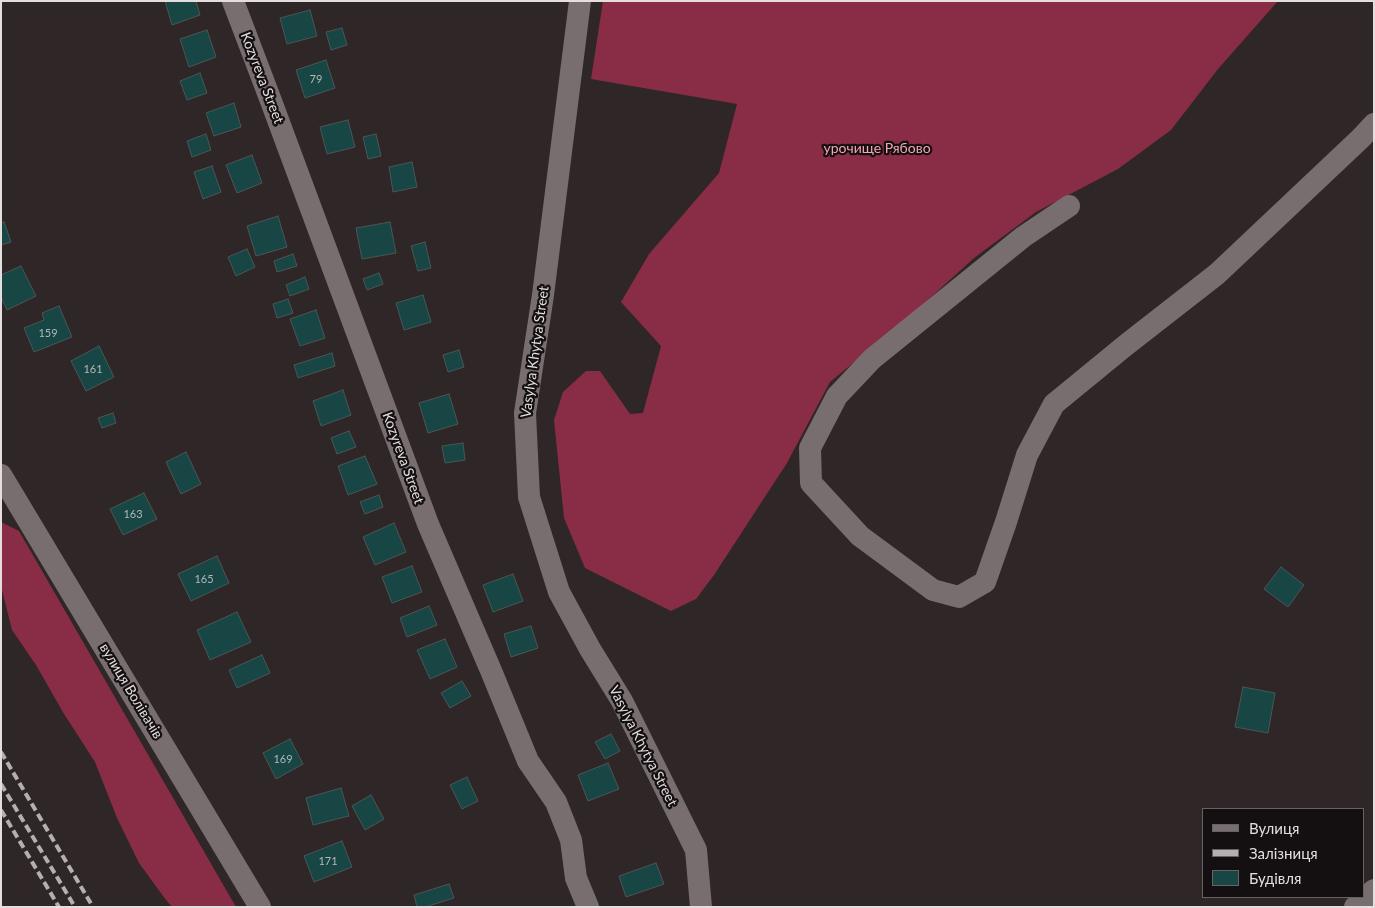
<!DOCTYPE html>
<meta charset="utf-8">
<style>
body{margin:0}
#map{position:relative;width:1375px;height:908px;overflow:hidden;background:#2f2627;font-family:Lato,sans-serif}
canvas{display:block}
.frame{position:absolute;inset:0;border:2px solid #e4dede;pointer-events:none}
.legend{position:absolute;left:1202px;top:808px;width:162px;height:90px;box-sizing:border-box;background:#141011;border:1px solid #676263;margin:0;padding:6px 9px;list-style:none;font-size:15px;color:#e4dede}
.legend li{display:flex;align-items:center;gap:10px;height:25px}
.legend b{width:25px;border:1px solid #676263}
</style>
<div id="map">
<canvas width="1375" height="908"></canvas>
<div class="frame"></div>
<ul class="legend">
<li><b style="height:6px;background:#786d6f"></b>Вулиця</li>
<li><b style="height:6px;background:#b6afaf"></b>Залізниця</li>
<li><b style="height:14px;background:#174644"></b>Будівля</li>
</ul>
</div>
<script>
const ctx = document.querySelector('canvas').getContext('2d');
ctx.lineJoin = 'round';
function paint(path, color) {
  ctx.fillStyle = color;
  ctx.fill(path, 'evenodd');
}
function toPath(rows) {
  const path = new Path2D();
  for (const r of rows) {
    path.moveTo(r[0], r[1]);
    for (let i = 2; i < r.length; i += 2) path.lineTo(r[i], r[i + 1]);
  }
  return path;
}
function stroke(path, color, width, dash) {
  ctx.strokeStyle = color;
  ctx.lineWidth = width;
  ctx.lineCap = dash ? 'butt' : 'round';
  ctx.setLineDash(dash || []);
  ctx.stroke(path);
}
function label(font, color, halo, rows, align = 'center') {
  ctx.font = font + ' Lato,sans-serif';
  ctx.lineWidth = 4.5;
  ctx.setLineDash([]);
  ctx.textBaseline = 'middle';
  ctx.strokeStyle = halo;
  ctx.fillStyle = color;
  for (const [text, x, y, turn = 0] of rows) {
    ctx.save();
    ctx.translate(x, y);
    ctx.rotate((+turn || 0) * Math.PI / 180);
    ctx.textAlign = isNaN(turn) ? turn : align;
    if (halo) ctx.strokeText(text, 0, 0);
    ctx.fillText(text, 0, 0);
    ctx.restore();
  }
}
const forest = toPath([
 [603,1,1278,1,1218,69,1171,130,1118,169,1036,212,974,258,909,317,830,382,787,463,714,575,696,599,671,611,585,568,564,518,554,420,563,392,586,371,600,371,630,414,643,413,661,346,621,302,649,254,719,173,737,104,591,79],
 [1,522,19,531,236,907,172,907,166,900,139,863,117,818,95,762,64,714,36,665,12,630,1,586]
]);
const building = toPath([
 [165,1,196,1,200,15,172,25,165,1],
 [310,10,317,36,287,44,280,18,310,10],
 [342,28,347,45,331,50,326,32,342,28],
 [207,30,216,57,189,67,180,39,207,30],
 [326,60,335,88,305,98,296,70,326,60],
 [200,73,207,93,187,100,180,81,200,73],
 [234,103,241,127,214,136,206,113,234,103],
 [348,120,355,147,327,154,320,127,348,120],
 [206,134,211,150,192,157,187,141,206,134],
 [376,134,381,156,368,159,363,137,376,134],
 [252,155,262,183,237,193,226,165,252,155],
 [412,162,417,187,393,192,389,167,412,162],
 [212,166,221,192,203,199,194,172,212,166],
 [278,216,287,247,256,256,247,226,278,216],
 [4,222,11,242,1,245,1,223,4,222],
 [390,222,396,253,362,259,356,228,390,222],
 [425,242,431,268,418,271,411,246,425,242],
 [247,249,255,267,236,276,228,257,247,249],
 [293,254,297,266,277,272,274,261,293,254],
 [21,266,36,296,7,310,1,297,1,275,21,266],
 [379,273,383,284,367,290,363,279,379,273],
 [305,277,309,289,290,296,286,285,305,277],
 [423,295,431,322,404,330,396,303,423,295],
 [288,299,293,313,277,318,273,304,288,299],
 [59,306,72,337,34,352,24,328,44,320,42,313,59,306],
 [316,310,325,338,300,346,290,319,316,310],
 [99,346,114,377,86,391,71,361,99,346],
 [459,350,464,367,448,372,443,355,459,350],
 [332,353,335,366,298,378,294,365,332,353],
 [343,390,351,415,321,426,313,401,343,390],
 [449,394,458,424,428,433,419,403,449,394],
 [113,413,116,423,102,428,98,418,113,413],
 [349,431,356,447,337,454,331,438,349,431],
 [463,443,465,460,445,463,442,446,463,443],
 [186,452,201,484,181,494,166,462,186,452],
 [365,456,377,484,348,495,338,466,365,456],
 [144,493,157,519,123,535,110,509,144,493],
 [379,495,383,507,365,514,360,502,379,495],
 [394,523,406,552,375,565,363,537,394,523],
 [217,556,229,583,191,601,178,574,217,556],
 [412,566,422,592,392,603,382,577,412,566],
 [1281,567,1304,585,1288,607,1264,589,1281,567],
 [513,574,523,601,493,612,483,585,513,574],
 [429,606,437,625,407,637,400,618,429,606],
 [237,612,251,642,210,660,197,630,237,612],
 [531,626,538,648,511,657,504,634,531,626],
 [445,639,457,667,430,679,417,650,445,639],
 [262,655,270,673,237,688,229,670,262,655],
 [462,681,471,696,450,708,441,693,462,681],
 [1243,687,1275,693,1268,733,1235,727,1243,687],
 [611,734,620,751,605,759,595,742,611,734],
 [290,739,303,764,276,779,263,753,290,739],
 [608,763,619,789,588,801,578,775,608,763],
 [467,777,478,801,462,809,450,785,467,777],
 [341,788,349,816,313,825,306,798,341,788],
 [371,795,384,819,365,830,352,806,371,795],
 [342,841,352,867,314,882,304,856,342,841],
 [656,863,664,884,626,897,619,876,656,863],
 [449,884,454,898,425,907,417,907,414,895,449,884]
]);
const minor = toPath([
 [233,1,271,101,428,524,492,673,528,761,556,802,571,840,576,878,588,907],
 [580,1,543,295,525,413,529,497,559,592,590,649,622,701,696,850,701,907],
 [1069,206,1023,237,872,359,837,396,810,448,811,483,860,536,933,590,959,597,985,582,1006,522,1027,455,1054,404,1126,345,1217,274,1361,138,1374,124],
 [1,475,260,907],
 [1355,907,1374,890]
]);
const rail = toPath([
 [1,752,93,907],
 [1,784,75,907],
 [1,810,59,907]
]);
const numberNames = [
 ["79",316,79],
 ["159",48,333],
 ["161",93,369],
 ["163",133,514],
 ["165",204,579],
 ["169",283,759],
 ["171",328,861]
];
const streetNames = [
 ["Kozyreva Street",262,78,69],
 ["Vasylya Khytya Street",535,352,-82],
 ["Kozyreva Street",403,458,70],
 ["вулиця Волівачів",131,691,59],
 ["Vasylya Khytya Street",643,746,63]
];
const parkNames = [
 ["урочище Рябово",877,148]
];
paint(forest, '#882d45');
paint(building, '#174644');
stroke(building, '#4c5655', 1);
stroke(minor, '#786d6f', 22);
stroke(rail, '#b6afaf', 4, [8, 4]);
label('11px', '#b1b8b8', null, numberNames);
label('14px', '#e4dede', '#141011', streetNames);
label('14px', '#f3a6b3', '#141011', parkNames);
</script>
